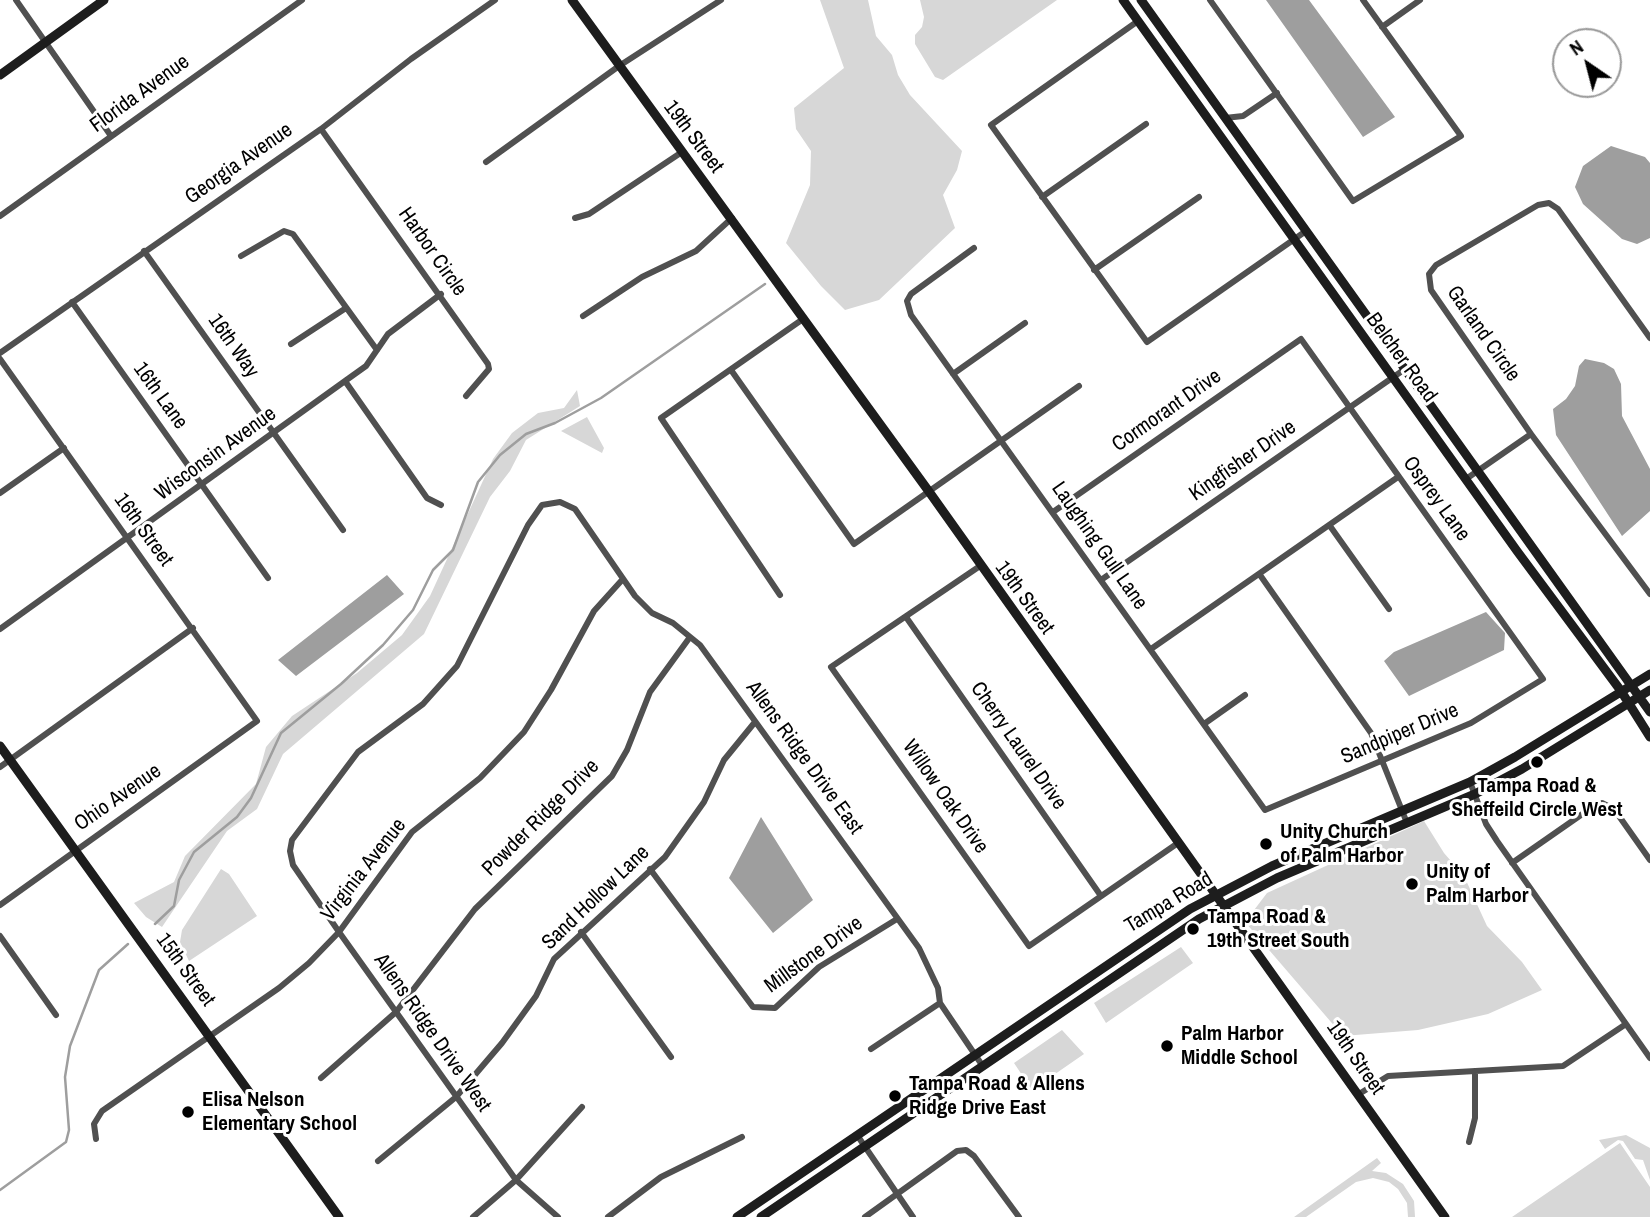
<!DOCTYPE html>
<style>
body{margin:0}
#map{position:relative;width:1650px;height:1217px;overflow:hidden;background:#fff;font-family:"Archivo Narrow",sans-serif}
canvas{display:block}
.north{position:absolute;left:1552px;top:28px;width:70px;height:70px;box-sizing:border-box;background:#fff;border:2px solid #999;border-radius:50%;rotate:325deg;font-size:19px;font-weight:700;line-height:28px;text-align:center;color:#000}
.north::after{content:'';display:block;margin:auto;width:24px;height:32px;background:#000;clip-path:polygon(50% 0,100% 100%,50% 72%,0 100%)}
</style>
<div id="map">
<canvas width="1650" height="1217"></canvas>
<div class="north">N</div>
</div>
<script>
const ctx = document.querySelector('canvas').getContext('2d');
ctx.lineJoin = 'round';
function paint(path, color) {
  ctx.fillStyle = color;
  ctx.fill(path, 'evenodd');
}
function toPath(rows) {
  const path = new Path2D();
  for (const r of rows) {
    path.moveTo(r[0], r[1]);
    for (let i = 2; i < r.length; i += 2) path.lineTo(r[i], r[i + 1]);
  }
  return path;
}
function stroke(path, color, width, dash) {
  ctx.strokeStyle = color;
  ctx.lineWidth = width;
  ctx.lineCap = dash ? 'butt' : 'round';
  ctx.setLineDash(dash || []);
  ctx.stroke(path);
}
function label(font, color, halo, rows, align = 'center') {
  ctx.font = font + ' "Archivo Narrow",sans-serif';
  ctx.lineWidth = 6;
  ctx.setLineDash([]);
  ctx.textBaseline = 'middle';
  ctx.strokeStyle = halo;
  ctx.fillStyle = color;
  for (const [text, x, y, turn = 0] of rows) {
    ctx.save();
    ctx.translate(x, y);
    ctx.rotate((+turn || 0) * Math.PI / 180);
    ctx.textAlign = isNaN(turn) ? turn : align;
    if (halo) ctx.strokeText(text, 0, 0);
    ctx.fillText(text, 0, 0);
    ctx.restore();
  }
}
const green = toPath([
 [820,0,868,0,876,36,892,55,898,75,910,95,962,151,957,170,943,195,955,228,879,300,845,310,821,286,786,243,810,185,811,151,796,129,794,108,844,68],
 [920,0,1057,0,943,80,935,77,915,44,915,35,922,27,924,17],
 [577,390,580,406,526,440,510,471,490,497,424,634,283,754,257,809,227,831,162,927,146,917,134,903,174,882,185,856,256,784,266,747,292,716,357,673,402,635,430,596,493,459,512,433,538,413,564,408],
 [587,417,604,448,602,453,561,431],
 [1424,821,1444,853,1464,876,1487,926,1522,962,1542,990,1488,1014,1418,1030,1343,1036,1245,922,1267,893],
 [221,869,229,874,257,916,189,961,180,942,182,930],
 [1181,947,1193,963,1106,1023,1094,1003],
 [1062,1030,1084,1054,1032,1090,1014,1063],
 [1626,1135,1650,1148,1650,1180,1643,1160,1635,1159,1623,1141,1618,1140,1605,1149,1599,1140],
 [1620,1143,1650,1187,1650,1217,1512,1217],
 [1377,1158,1381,1163,1372,1171,1386,1173,1403,1184,1414,1201,1415,1217,1408,1217,1407,1203,1398,1189,1389,1182,1373,1178,1356,1182,1306,1217,1294,1217]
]);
const water = toPath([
 [1266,0,1309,0,1395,117,1363,137],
 [1611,146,1645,157,1650,163,1650,238,1637,244,1622,239,1583,204,1575,187,1583,166],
 [1585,359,1604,363,1614,369,1621,384,1622,416,1650,469,1650,511,1622,536,1556,435,1553,409,1566,399,1575,386,1579,366],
 [387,575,404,594,296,676,278,660],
 [1486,612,1505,633,1504,650,1409,696,1384,661,1394,652],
 [761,817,813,900,773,933,729,878]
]);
const stream = toPath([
 [155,924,174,906,179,880,194,852,237,817,251,798,281,733,341,684,383,645,413,610,433,570,453,550,478,482,500,455,526,434,555,423,601,398,765,284],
 [0,1190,66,1142,69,1130,65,1077,70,1046,99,970,128,944]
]);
const street = toPath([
 [16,0,111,136],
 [1210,0,1353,201,1461,136,1363,0],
 [1138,21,991,125,1147,342,1306,231],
 [1382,27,1420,0],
 [1225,118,1243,116,1277,93],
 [321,129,488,364,489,369,466,396],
 [486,162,619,66,721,0],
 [1042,197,1146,124],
 [0,216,302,0],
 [575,218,589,214,682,152],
 [974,248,911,294,907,301,911,315,1265,810,1471,723,1543,679,1301,339,1053,512],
 [144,251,343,530],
 [241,256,284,231,293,234,377,350],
 [1094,270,1199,197],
 [72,302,268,578],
 [583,316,642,277,696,251,732,218],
 [1650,338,1558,209,1549,203,1538,205,1436,265,1429,274,1431,290,1531,434,1650,594],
 [291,344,346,308],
 [0,353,321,129,411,59,495,0],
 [0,359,257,721,0,905],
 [731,370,854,544,1079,386],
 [953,374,1025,323],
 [345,381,427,498,441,505],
 [1466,479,1531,434],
 [0,493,64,448],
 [1330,526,1389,609],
 [980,566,831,667,1029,946,1178,843],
 [1260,575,1371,733,1407,823],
 [1101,580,1405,369],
 [780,595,661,418,803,319],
 [906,617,1101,896],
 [0,629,345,381,366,366,388,334,441,294],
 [1151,649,1398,477],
 [1204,724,1245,695],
 [0,767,193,628],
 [1470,782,1486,824,1497,841,1650,1058],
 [1512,863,1591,808,1602,803,1614,809,1650,860],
 [650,869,753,1007,775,1008,819,967,897,919],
 [581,932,671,1057],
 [0,936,56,1015],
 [871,1049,940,1003],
 [321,1078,396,1012,475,909,612,776,627,750,650,692,690,637],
 [1359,1094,1388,1076,1563,1066,1626,1024],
 [857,1135,913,1217],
 [96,1139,94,1124,102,1111,279,988,309,963,339,932,412,832,480,778,524,732,551,690,594,611,622,580],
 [1469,1142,1475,1118,1475,1071],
 [378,1161,456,1097,502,1043,536,996,554,959,665,857,704,802,724,760,755,722],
 [473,1217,516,1180,582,1107],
 [558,1217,516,1180,339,932,293,865,290,851,292,840,358,752,423,704,457,666,528,525,542,505,560,502,575,509,635,596,652,613,673,623,700,645,919,948,938,988,940,1003,982,1065],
 [608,1217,661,1177,742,1137],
 [865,1217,957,1151,966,1150,974,1156,1019,1217]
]);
const secondary = toPath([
 [572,0,930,493,1445,1217],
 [1123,0,1517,551,1621,691,1650,737],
 [1141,0,1650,712],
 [0,75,104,0],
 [0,746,339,1217],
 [737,1217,1190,909,1272,866,1470,782,1515,757,1650,674],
 [761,1217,1199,919,1277,878,1475,794,1522,769,1650,690]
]);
const markers = [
 [1537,762,7,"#000"],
 [1266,844,7,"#000"],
 [1412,884,7,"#000"],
 [1193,929,7,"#000"],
 [1167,1046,7,"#000"],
 [895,1096,7,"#000"],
 [188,1112,7,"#000"]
];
const streetNames = [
 ["Florida Avenue",140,94,-36],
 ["19th Street",693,137,53],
 ["Georgia Avenue",239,164,-35],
 ["Harbor Circle",432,252,55],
 ["Garland Circle",1483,334,55],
 ["16th Way",233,346,55],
 ["Belcher Road",1401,358,54],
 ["16th Lane",160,396,54],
 ["Cormorant Drive",1167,411,-35],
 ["Wisconsin Avenue",216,454,-36],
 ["Kingfisher Drive",1243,461,-35],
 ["Osprey Lane",1436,499,54],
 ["16th Street",143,530,54],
 ["Laughing Gull Lane",1099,546,55],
 ["19th Street",1024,598,54],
 ["Sandpiper Drive",1400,734,-23],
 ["Cherry Laurel Drive",1018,746,55],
 ["Allens Ridge Drive East",804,758,54],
 ["Willow Oak Drive",945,797,55],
 ["Ohio Avenue",118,798,-35],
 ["Powder Ridge Drive",541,818,-45],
 ["Virginia Avenue",364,870,-52],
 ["Sand Hollow Lane",596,898,-44],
 ["Tampa Road",1169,903,-31],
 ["Millstone Drive",814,955,-36],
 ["15th Street",185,970,54],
 ["Allens Ridge Drive West",432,1033,55],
 ["19th Street",1355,1058,55]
];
const poiNames = [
 ["Tampa Road &",1537,786,"center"],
 ["Sheffeild Circle West",1537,810,"center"],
 ["Unity Church",1280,832],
 ["of Palm Harbor",1280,856],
 ["Unity of",1426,872],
 ["Palm Harbor",1426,896],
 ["Tampa Road &",1207,917],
 ["19th Street South",1207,941],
 ["Palm Harbor",1181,1034],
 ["Middle School",1181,1058],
 ["Tampa Road & Allens",909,1084],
 ["Ridge Drive East",909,1108],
 ["Elisa Nelson",202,1100],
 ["Elementary School",202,1124]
];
paint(green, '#d7d7d7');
paint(water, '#9e9e9e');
stroke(stream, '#9e9e9e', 2.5);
stroke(street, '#505050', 6);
stroke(secondary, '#1d1d1d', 9);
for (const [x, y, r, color] of markers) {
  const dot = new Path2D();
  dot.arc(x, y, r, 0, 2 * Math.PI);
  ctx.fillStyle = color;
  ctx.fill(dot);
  stroke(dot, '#fff', 2.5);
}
label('21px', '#000', '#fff', streetNames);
label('bold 21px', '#000', '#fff', poiNames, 'left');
</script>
